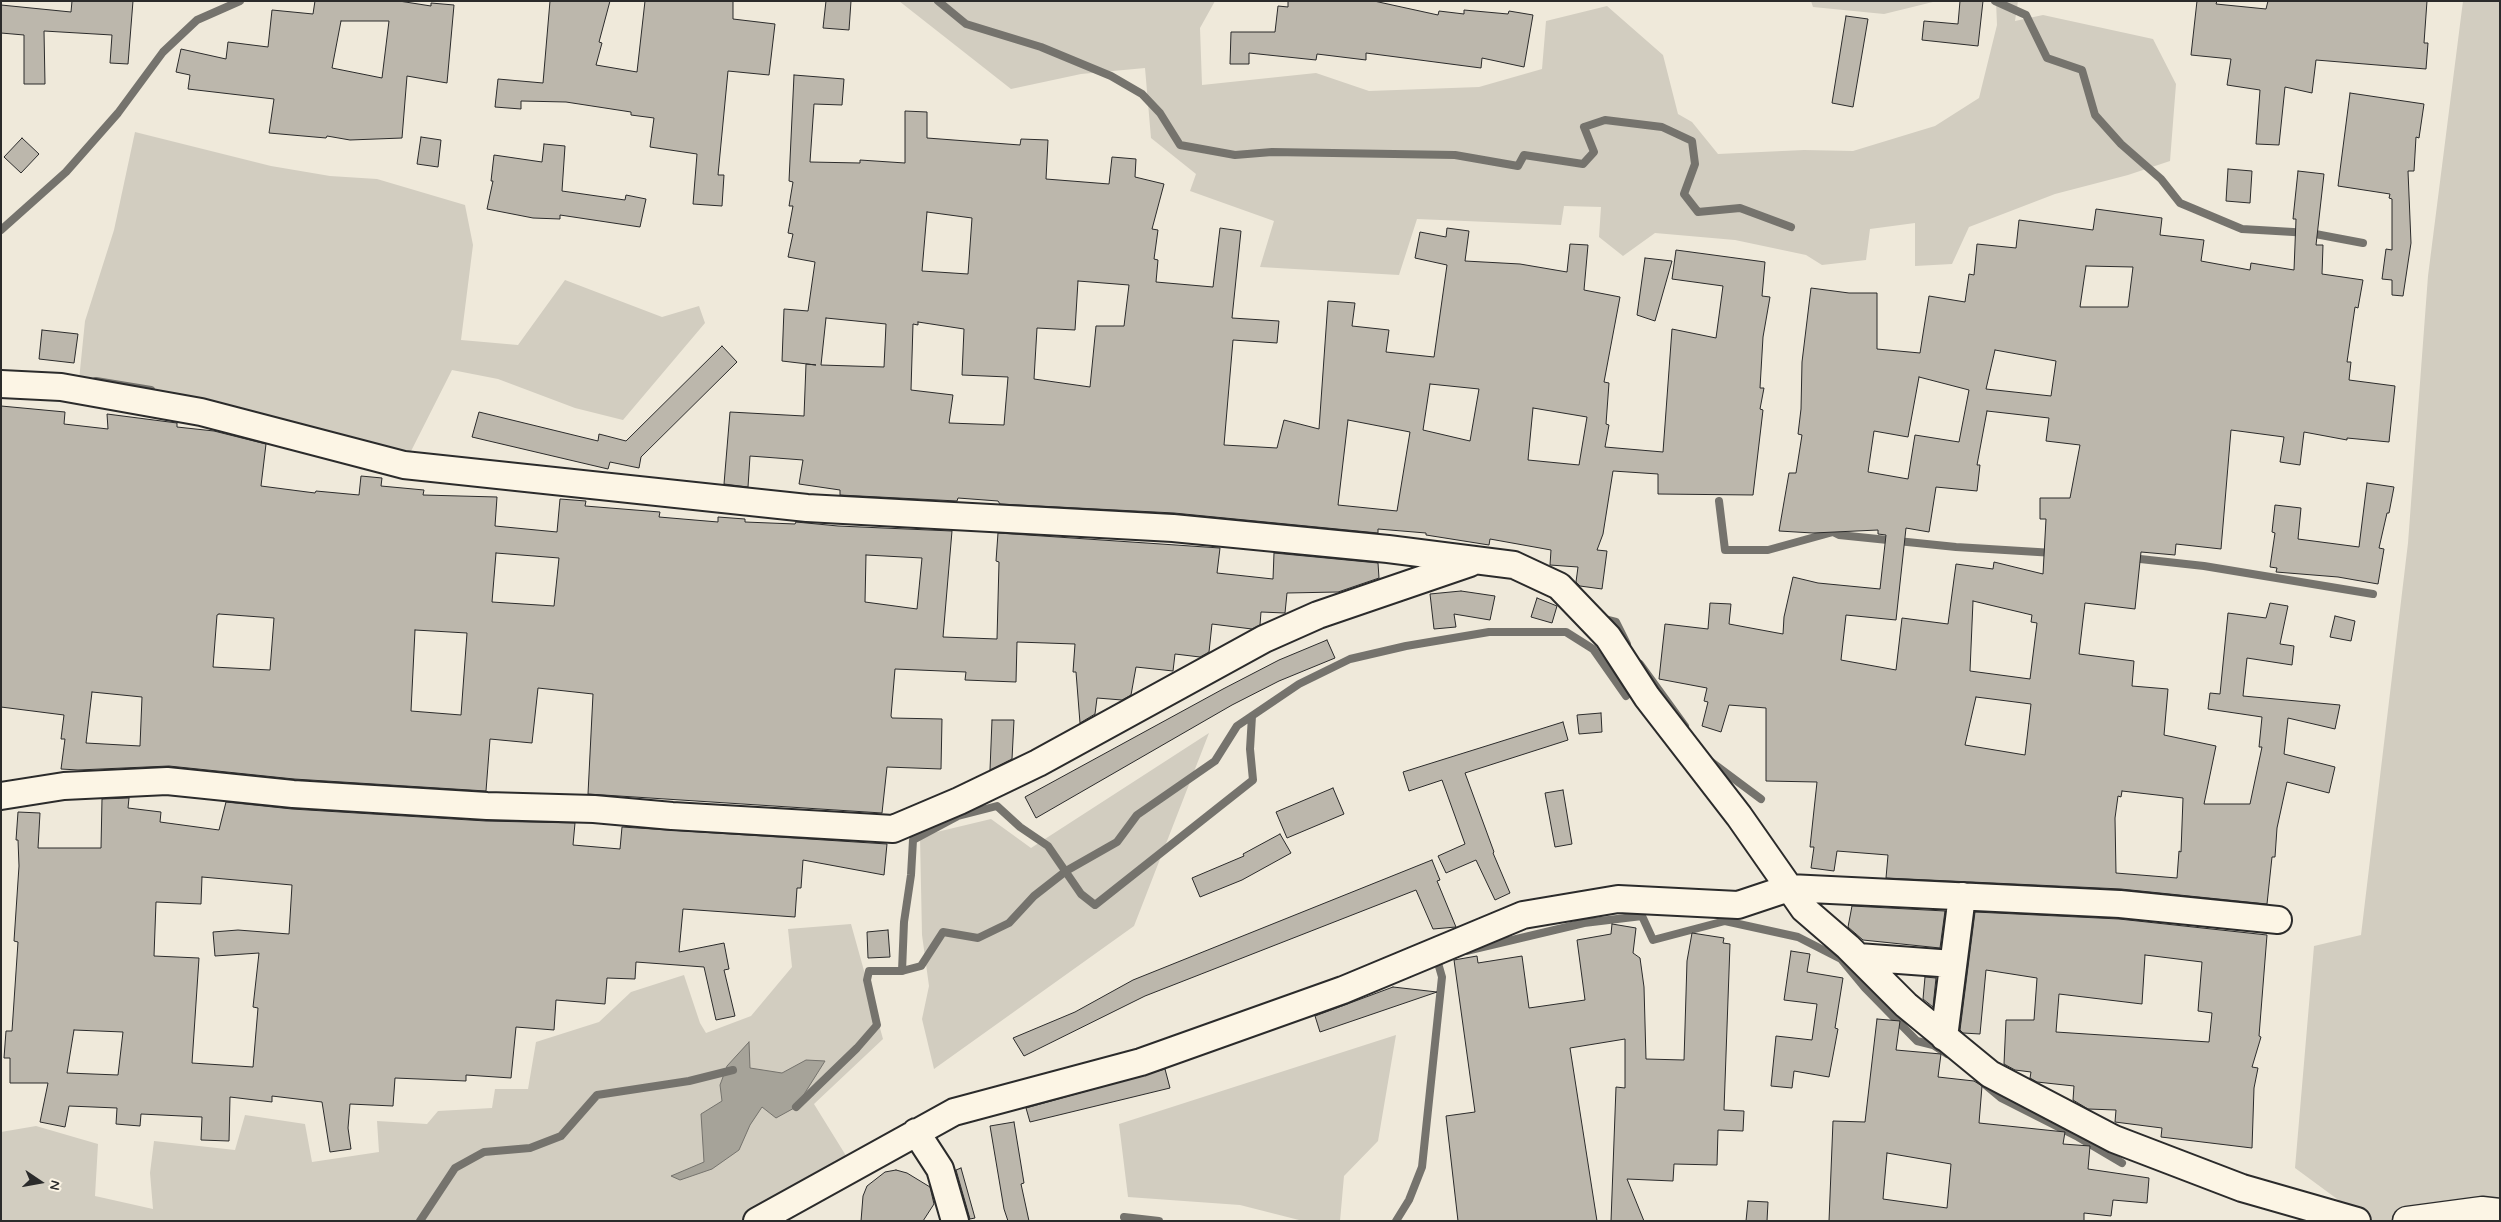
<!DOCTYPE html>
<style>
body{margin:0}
#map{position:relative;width:2501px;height:1222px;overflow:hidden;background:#efe9da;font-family:Mynerve,sans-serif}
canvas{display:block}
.frame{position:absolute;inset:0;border:2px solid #2b2b2b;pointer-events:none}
.north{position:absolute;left:15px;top:1157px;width:50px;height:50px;-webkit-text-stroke:4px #fcf5e5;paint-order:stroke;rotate:102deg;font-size:14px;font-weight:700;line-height:20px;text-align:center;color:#2b2b2b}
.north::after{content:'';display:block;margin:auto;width:18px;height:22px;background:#2b2b2b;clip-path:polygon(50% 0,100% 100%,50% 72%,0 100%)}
</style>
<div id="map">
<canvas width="2501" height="1222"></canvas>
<div class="frame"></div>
<div class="north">N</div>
</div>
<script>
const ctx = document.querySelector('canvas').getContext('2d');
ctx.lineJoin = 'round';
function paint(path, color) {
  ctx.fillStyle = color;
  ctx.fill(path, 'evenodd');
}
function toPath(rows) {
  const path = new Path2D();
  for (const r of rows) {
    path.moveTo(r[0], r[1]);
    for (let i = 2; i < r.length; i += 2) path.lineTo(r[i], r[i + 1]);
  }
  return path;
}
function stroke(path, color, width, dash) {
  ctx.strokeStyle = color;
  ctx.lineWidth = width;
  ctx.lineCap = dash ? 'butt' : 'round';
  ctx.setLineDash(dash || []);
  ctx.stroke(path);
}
const green = toPath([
 [899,1,1215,1,1200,28,1202,85,1316,73,1369,91,1479,87,1542,69,1546,21,1607,6,1663,55,1678,114,1692,122,1718,154,1804,150,1853,151,1935,126,1979,98,1997,25,1996,1,2018,1,2015,21,2043,15,2153,39,2176,84,2170,161,2128,175,2055,194,1969,227,1952,264,1915,266,1915,223,1870,229,1866,260,1822,265,1806,255,1735,240,1655,233,1623,256,1599,237,1601,207,1564,206,1561,225,1417,219,1399,275,1260,267,1274,221,1190,191,1196,174,1151,138,1145,68,1081,74,1011,89],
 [1811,1,1937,1,1884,14,1813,7],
 [2463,1,2500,1,2500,1221,2367,1221,2295,1168,2314,946,2361,935,2408,543,2428,276],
 [135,132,271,166,330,176,377,179,465,205,473,245,461,340,518,345,565,280,662,317,699,306,705,323,623,420,575,408,498,379,452,370,404,465,78,390,85,321,114,230],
 [1209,733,1134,926,934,1069,922,1019,929,986,922,935,920,836,991,819,1031,848],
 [851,924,883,1039,814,1104,853,1167,757,1221,1,1221,1,1132,36,1126,98,1144,95,1196,153,1209,150,1173,154,1141,235,1150,245,1115,305,1124,312,1162,379,1152,377,1121,427,1124,438,1111,492,1108,495,1089,528,1089,536,1042,599,1022,631,992,684,975,700,1023,706,1033,751,1016,792,967,788,929],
 [1396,1035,1378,1141,1344,1176,1340,1221,1303,1221,1240,1205,1128,1197,1119,1124]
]);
const water = toPath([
 [749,1042,750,1068,782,1073,806,1060,825,1061,796,1107,776,1118,762,1107,750,1125,739,1150,712,1169,680,1180,671,1176,704,1162,701,1114,722,1101,720,1085,727,1066,749,1042]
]);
const stream = toPath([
 [938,1,966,24,1041,47,1111,76,1142,94,1160,113,1180,145,1235,155,1272,152,1455,155,1518,166,1524,155,1583,164,1594,152,1584,127,1605,120,1662,127,1692,141,1695,164,1684,194,1698,212,1740,208,1791,227],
 [1995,1,2026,15,2047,58,2082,70,2095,115,2121,144,2161,179,2180,203,2242,229,2310,233,2363,243],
 [1,230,66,172,118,113,163,52,197,20,240,1],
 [96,381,151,390],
 [1719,501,1725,550,1768,550,1833,532,1839,535,1956,547,2054,553],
 [2131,558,2204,566,2373,594],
 [1600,618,1616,622,1627,644],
 [1640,664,1685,726],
 [1710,761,1761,799],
 [1466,951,1584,923,1642,916,1653,940,1725,921,1798,937,1841,959,1865,988,1917,1041,1933,1045,1947,1054],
 [902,971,904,922,911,875,913,840,958,816,997,806,1020,827,1048,846,1081,894,1095,905,1253,780,1250,749,1252,716],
 [1983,1083,2001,1098,2078,1137,2122,1163],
 [796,1107,857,1048,877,1025,867,980,869,971,902,971,921,966,943,932,978,938,1009,923,1034,896,1066,871,1117,842,1137,815,1215,761,1237,726,1299,684,1350,659,1406,646,1489,632,1566,632,1593,649,1626,696],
 [1124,1217,1159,1221],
 [420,1221,455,1168,484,1152,530,1148,561,1136,597,1095,689,1081,733,1070],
 [1396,1221,1409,1200,1422,1167,1442,977,1438,963,1444,959]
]);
const building = toPath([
 [72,1,133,1,128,64,110,63,112,35,44,31,45,84,24,84,24,35,1,33,1,5,71,12,72,1],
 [315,1,399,1,431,6,431,3,454,5,447,83,407,76,402,138,350,140,327,136,326,138,269,133,274,99,188,89,190,75,176,72,181,49,226,59,228,42,268,47,272,10,313,14,315,1],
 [341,21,389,21,382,78,332,68,341,21],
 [550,1,610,1,599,42,602,43,596,65,637,72,645,1,733,1,733,19,775,24,769,75,728,71,718,175,724,175,722,206,693,204,697,154,650,147,654,118,631,115,631,112,566,102,521,101,521,109,495,107,498,79,543,83,550,1],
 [826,1,851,1,849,30,823,28,826,1],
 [1288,1,1374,1,1438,15,1439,11,1464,14,1464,10,1508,14,1509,11,1533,15,1524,67,1482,58,1481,68,1366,53,1366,60,1317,54,1316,60,1249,53,1249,64,1230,64,1231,32,1275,32,1278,6,1288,7,1288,1],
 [1960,1,1983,1,1978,46,1922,40,1924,21,1958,24,1960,1],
 [2197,1,2217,1,2216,4,2266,9,2268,1,2427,1,2424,43,2428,43,2426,69,2316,60,2312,93,2285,87,2279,145,2256,144,2260,90,2227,85,2231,59,2191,55,2197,1],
 [1846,16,1868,19,1853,107,1832,103,1846,16],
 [794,75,844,79,842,105,814,104,810,162,860,163,860,160,905,163,905,111,927,112,927,138,1020,145,1021,139,1048,140,1046,179,1109,184,1112,157,1136,159,1135,177,1164,184,1152,229,1158,230,1154,259,1158,260,1156,282,1213,287,1220,228,1241,231,1232,318,1279,321,1277,343,1233,340,1224,445,1277,448,1284,420,1319,429,1328,301,1355,303,1352,326,1389,330,1386,352,1434,357,1447,265,1415,258,1420,232,1446,237,1447,228,1469,231,1465,261,1520,264,1567,272,1570,244,1588,245,1584,290,1620,297,1604,382,1609,383,1606,424,1609,425,1605,447,1663,452,1672,329,1716,338,1723,286,1672,279,1676,250,1765,262,1762,296,1770,297,1763,337,1760,388,1764,388,1760,409,1763,410,1753,495,1658,494,1658,474,1613,471,1603,534,1597,550,1607,551,1602,589,1580,586,1576,582,1578,567,1550,565,1551,550,1490,539,1489,545,1426,535,1426,533,1378,529,1378,533,1174,513,1000,504,998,501,958,498,957,501,840,495,840,490,799,484,803,460,750,456,748,487,724,484,730,412,804,416,806,364,816,365,782,361,784,309,808,311,815,262,788,257,793,234,788,233,793,206,789,206,793,182,789,181,794,75],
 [927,212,972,218,968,274,922,271,927,212],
 [1078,281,1129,285,1124,326,1096,326,1090,387,1034,379,1037,328,1075,330,1078,281],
 [826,318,886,324,884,367,821,365,826,318],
 [918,322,964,329,962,375,1008,377,1004,425,949,423,953,395,911,390,913,324,918,325,918,322],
 [1430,384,1479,389,1470,441,1423,430,1430,384],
 [1533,408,1587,417,1579,465,1528,460,1533,408],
 [1348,420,1410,432,1397,511,1338,505,1348,420],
 [2350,93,2424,104,2419,138,2416,137,2414,171,2408,171,2411,243,2403,296,2392,295,2392,280,2382,279,2386,249,2392,250,2392,199,2389,198,2390,194,2338,186,2350,93],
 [421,137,441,140,438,167,417,164,421,137],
 [22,138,39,154,21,173,4,157,22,138],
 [544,144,565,146,562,191,625,200,626,195,646,199,640,227,560,215,560,219,533,218,487,209,493,181,491,181,494,155,542,162,544,144],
 [2228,169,2252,171,2250,203,2226,201,2228,169],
 [2298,171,2324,174,2316,245,2323,245,2322,274,2363,280,2358,308,2355,307,2347,362,2351,362,2349,380,2395,386,2389,442,2347,438,2347,440,2304,432,2300,465,2280,462,2284,437,2231,430,2221,549,2176,544,2175,555,2141,552,2135,609,2085,603,2079,654,2134,661,2132,686,2168,689,2164,735,2216,746,2204,804,2250,804,2262,747,2259,747,2262,717,2208,709,2210,693,2220,694,2228,613,2266,618,2270,603,2288,606,2280,644,2294,646,2292,665,2247,658,2243,696,2340,705,2335,729,2288,718,2284,754,2335,767,2329,793,2287,782,2277,828,2275,857,2272,857,2267,904,2121,889,1886,878,1888,855,1837,851,1834,871,1811,868,1814,847,1810,847,1817,782,1766,781,1766,708,1729,705,1721,732,1702,726,1708,702,1704,701,1707,688,1659,679,1665,624,1708,629,1710,603,1731,604,1729,624,1783,634,1784,617,1793,577,1818,583,1880,589,1886,535,1878,534,1878,530,1813,533,1779,531,1789,473,1796,473,1802,435,1798,434,1801,409,1802,362,1811,288,1849,293,1877,293,1877,349,1920,353,1929,296,1965,302,1969,274,1974,275,1977,244,2016,248,2019,220,2093,230,2096,209,2162,218,2160,235,2204,240,2201,261,2250,270,2251,263,2294,270,2296,219,2293,219,2298,171],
 [2086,266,2133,267,2128,307,2080,307,2086,266],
 [1995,350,2056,361,2051,396,1986,389,1995,350],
 [1919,377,1969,390,1959,442,1915,435,1908,479,1868,472,1874,431,1908,437,1919,377],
 [1987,411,2049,418,2046,441,2080,445,2070,498,2040,498,2040,519,2046,519,2043,574,1994,562,1993,569,1956,564,1948,624,1902,618,1896,670,1841,660,1846,615,1896,620,1906,528,1929,532,1936,487,1977,491,1980,465,1977,465,1987,411],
 [1973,601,2032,615,2031,622,2037,623,2030,679,1970,671,1973,601],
 [1976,697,2031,704,2025,755,1965,745,1976,697],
 [2122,791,2183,798,2181,852,2179,851,2177,878,2116,873,2115,818,2118,796,2121,797,2122,791],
 [1645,258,1672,261,1655,321,1637,315,1645,258],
 [42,330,78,334,74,363,39,359,42,330],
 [722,346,737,362,641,457,639,468,610,462,608,469,472,437,479,412,598,441,599,434,626,441,722,346],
 [1,406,65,412,64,424,108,429,107,414,177,423,177,427,214,431,266,444,261,486,315,493,316,491,359,495,361,476,382,478,381,486,424,490,423,495,497,497,495,526,557,532,560,499,586,501,585,506,660,512,659,517,718,522,718,517,745,519,745,522,795,524,796,522,838,526,952,531,943,637,997,639,999,562,996,561,998,533,1220,548,1217,573,1273,579,1274,553,1378,563,1379,578,1338,592,1287,593,1285,613,1261,612,1260,625,1252,629,1212,624,1209,652,1200,657,1175,654,1173,671,1136,667,1131,695,1122,700,1097,698,1095,714,1080,723,1076,672,1073,672,1075,644,1017,642,1016,682,965,680,966,672,895,669,891,716,892,718,942,719,941,769,887,767,882,813,588,794,593,694,538,688,532,743,490,739,486,791,294,779,169,766,78,770,61,769,65,739,61,739,64,715,1,707,1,406],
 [496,553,559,558,554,606,492,602,496,553],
 [866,555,922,558,917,609,865,602,866,555],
 [219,614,274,618,270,670,213,667,217,615,219,614],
 [415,630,467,633,461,715,411,711,415,630],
 [92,692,142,697,140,746,86,743,92,692],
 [2367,483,2394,487,2389,513,2387,513,2379,548,2384,549,2378,584,2338,577,2276,572,2277,568,2270,567,2275,533,2272,532,2275,505,2301,508,2298,539,2359,547,2367,483],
 [1461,591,1495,596,1490,620,1454,614,1456,627,1434,629,1430,594,1461,591],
 [1537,598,1557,606,1552,623,1531,617,1537,598],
 [2335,616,2355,621,2351,641,2330,637,2335,616],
 [1327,640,1335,658,1279,681,1232,705,1036,818,1025,797,1223,689,1279,660,1327,640],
 [1601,713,1602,732,1579,734,1577,715,1601,713],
 [992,720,1014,720,1012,759,990,770,992,720],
 [1563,722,1568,740,1465,773,1494,852,1493,853,1510,893,1495,900,1476,860,1446,873,1438,856,1465,844,1442,780,1409,791,1403,772,1563,722],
 [1333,788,1344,814,1287,838,1276,812,1333,788],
 [1563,790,1572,844,1555,847,1545,793,1563,790],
 [129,798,128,808,161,812,160,822,219,830,226,802,292,809,486,821,575,823,573,845,620,849,622,827,887,844,884,875,803,860,801,888,797,888,795,917,683,909,679,952,724,943,729,969,724,970,735,1016,716,1020,704,967,636,962,635,979,607,978,605,1004,556,1000,554,1030,516,1027,511,1078,466,1075,466,1081,395,1078,393,1106,350,1104,348,1128,351,1149,330,1152,322,1102,272,1096,272,1102,230,1097,229,1141,201,1140,202,1117,141,1114,140,1126,116,1124,117,1108,69,1106,65,1127,40,1122,48,1083,10,1083,10,1058,4,1058,6,1031,12,1031,18,942,14,941,19,866,18,840,16,840,18,812,40,813,38,848,101,848,102,799,129,798],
 [202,877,292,885,289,934,238,930,213,932,215,956,259,953,253,1007,258,1008,253,1067,192,1063,199,958,154,956,156,902,201,904,202,877],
 [74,1030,123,1032,118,1075,67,1073,74,1030],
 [1280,834,1291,853,1242,880,1200,897,1192,878,1244,856,1243,854,1280,834],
 [1432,860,1440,880,1437,881,1456,927,1433,929,1416,890,1145,996,1024,1056,1013,1038,1075,1012,1133,980,1432,860],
 [1852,906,1945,911,1940,948,1863,940,1848,927,1852,906],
 [1975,912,2119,919,2267,935,2259,1036,2261,1037,2252,1067,2258,1068,2254,1088,2252,1148,2161,1137,2162,1128,2115,1122,2116,1110,2088,1109,2073,1100,2074,1086,2037,1082,2030,1078,2031,1072,2015,1070,2004,1064,2006,1020,2034,1020,2037,978,1986,970,1980,1034,1963,1033,1960,1030,1975,912],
 [2145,955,2202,962,2198,1011,2212,1013,2209,1042,2056,1032,2059,994,2142,1004,2145,955],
 [1612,924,1636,928,1633,953,1640,958,1644,987,1646,1059,1684,1060,1687,961,1692,933,1724,938,1723,943,1730,944,1724,1110,1744,1111,1743,1131,1718,1130,1717,1165,1674,1164,1673,1181,1627,1179,1644,1221,1611,1221,1616,1087,1625,1088,1625,1039,1570,1048,1597,1221,1458,1221,1446,1116,1475,1112,1454,960,1477,956,1478,963,1522,956,1529,1008,1585,1000,1577,940,1611,934,1612,924],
 [888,930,890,957,868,958,867,932,888,930],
 [1791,951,1810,954,1807,972,1843,978,1835,1028,1838,1029,1829,1077,1794,1071,1792,1088,1771,1086,1776,1036,1812,1040,1817,1004,1784,1000,1791,951],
 [1925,977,1936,978,1933,1007,1923,999,1925,977],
 [1393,987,1437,992,1320,1032,1315,1016,1393,987],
 [1877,1019,1900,1021,1896,1050,1941,1054,1938,1077,1974,1081,1982,1086,1979,1123,2065,1132,2063,1144,2090,1146,2088,1169,2149,1178,2147,1203,2113,1200,2111,1216,2084,1213,2084,1221,1829,1221,1833,1121,1865,1122,1877,1019],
 [1887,1153,1951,1164,1947,1208,1883,1199,1887,1153],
 [1165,1069,1170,1088,1030,1122,1026,1108,1165,1069],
 [1014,1122,1024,1183,1021,1184,1029,1221,1008,1221,1004,1209,990,1126,1014,1122],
 [961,1168,975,1218,970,1219,956,1170,961,1168],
 [896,1170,907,1173,930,1187,934,1204,923,1221,861,1221,863,1196,867,1186,885,1172,896,1170],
 [1748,1201,1768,1202,1767,1221,1746,1221,1748,1201]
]);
const minor = toPath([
 [1,384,61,387,201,412,404,465,807,508,1173,528,1388,549,1514,565,1559,586,1608,637,1647,697,1739,816,1804,909,1848,947,1906,1005,1990,1074,2114,1139,2242,1188,2357,1221],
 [1,796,64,786,167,781,293,794,487,806,594,809,672,816,893,829,959,801,1038,763,1264,639,1318,615,1470,563],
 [1858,957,1953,964],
 [1944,1037,1962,896],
 [916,1132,940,1169,955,1221],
 [757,1221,954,1112,1141,1062,1343,990,1523,915,1618,899,1738,905,1789,888,2120,904,2278,920]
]);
const tertiary = toPath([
 [2407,1221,2482,1211,2500,1213]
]);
paint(green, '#d2cdc0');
paint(water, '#a6a399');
stroke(water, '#75736d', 1);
stroke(stream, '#75736d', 8);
paint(building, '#bcb7ac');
stroke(building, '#2b2b2b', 1);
stroke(minor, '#2b2b2b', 30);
stroke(tertiary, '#2b2b2b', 31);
stroke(minor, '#fcf5e5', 26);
stroke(tertiary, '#fcf5e5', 28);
</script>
